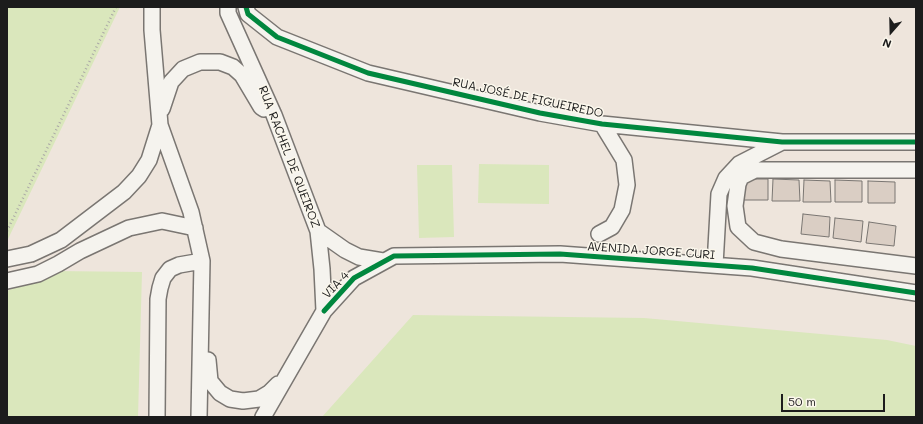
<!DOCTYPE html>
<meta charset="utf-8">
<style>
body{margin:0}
#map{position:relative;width:923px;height:424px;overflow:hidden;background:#eee5dc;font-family:Mali,sans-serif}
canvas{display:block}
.frame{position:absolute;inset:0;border:8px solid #1c1c1c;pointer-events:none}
.north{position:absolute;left:871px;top:12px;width:40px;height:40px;-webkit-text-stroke:3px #fbf7ec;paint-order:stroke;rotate:200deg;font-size:11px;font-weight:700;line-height:16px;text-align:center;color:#1c1c1c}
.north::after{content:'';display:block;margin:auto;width:14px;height:18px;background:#1c1c1c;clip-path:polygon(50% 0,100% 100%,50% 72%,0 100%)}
.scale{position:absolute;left:781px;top:394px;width:104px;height:18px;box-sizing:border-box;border:2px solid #1c1c1c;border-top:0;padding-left:5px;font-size:12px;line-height:14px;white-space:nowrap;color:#1c1c1c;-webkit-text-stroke:3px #fbf7ec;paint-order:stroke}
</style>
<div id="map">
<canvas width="923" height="424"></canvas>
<div class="frame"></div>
<div class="north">N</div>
<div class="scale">50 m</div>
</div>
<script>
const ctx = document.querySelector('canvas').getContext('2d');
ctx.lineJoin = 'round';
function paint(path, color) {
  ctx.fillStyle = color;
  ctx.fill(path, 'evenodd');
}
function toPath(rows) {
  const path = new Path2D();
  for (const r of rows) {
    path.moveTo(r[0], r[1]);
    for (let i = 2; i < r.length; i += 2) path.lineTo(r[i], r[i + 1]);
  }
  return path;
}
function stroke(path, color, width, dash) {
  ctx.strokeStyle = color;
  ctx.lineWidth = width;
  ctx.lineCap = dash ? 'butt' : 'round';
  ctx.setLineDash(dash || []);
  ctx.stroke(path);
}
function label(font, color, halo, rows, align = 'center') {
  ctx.font = font + ' Mali,sans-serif';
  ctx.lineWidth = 3;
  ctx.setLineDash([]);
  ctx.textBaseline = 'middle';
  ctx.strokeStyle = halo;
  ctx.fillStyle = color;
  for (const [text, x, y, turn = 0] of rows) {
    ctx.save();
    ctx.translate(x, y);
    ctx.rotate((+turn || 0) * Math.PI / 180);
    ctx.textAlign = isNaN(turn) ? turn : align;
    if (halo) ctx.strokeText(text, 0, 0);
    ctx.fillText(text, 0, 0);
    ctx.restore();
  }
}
const green = toPath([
 [7,7,120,7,8,239,7,239],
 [479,164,549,165,549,204,478,203],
 [417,165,452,165,454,237,419,238],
 [54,271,142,272,138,417,7,417,7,291],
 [413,315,644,318,887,340,916,346,916,417,322,417]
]);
const building = toPath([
 [741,179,768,179,768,200,741,200,741,179],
 [773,179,799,180,800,201,772,201,773,179],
 [804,180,830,181,831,202,803,202,804,180],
 [835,180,862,181,862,202,835,202,835,180],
 [868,181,895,182,895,203,868,203,868,181],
 [803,214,830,217,829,237,801,234,803,214],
 [835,218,863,221,861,242,833,238,835,218],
 [869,222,896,226,894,246,866,243,869,222]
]);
const path = toPath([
 [7,231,116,7]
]);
const minor = toPath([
 [152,7,152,30,160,125,191,212,202,261,199,417],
 [228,7,228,13,274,115,318,231,322,269,324,311,263,417],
 [246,7,248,14,277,37,368,73,540,113,602,124,782,142,916,142],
 [162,109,171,82,183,69,200,62,220,62,233,67,242,75,261,107,264,109],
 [916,170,755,170,741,177,738,184,735,206,738,227,754,242,781,249,916,266],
 [318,231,345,250,359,257,383,261],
 [599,234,612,227,622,210,627,185,624,160,602,124],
 [7,259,31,254,61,240,124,192,139,176,149,160,160,125],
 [715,265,719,194,726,178,739,164,782,142],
 [7,281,38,274,58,264,80,251,129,228,162,221,195,228],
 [324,311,354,278,394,256,560,254,752,268,916,293],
 [208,360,210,381,220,393,230,399,243,401,259,399,269,393,278,384],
 [157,417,158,299,160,288,163,278,170,269,179,265,202,261]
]);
const cycleway = toPath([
 [246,7,248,14,277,37,368,73,540,113,602,124,782,142,916,142],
 [324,311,354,278,394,256,560,254,752,268,916,293]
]);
const streetNames = [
 ["RUA JOSÉ DE FIGUEIREDO",528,98,12],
 ["RUA RACHEL DE QUEIROZ",289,157,69],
 ["AVENIDA JORGE CURI",651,251,4],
 ["VIA 4",336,285,-46]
];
paint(green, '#dae7bc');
paint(building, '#dacec4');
stroke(building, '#7a7672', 1);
stroke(minor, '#7a7672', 18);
stroke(path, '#aba9a6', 2.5, [1, 3]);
stroke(minor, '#f5f3ee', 15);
stroke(cycleway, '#00873e', 5);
label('12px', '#1c1c1c', '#fbf7ec', streetNames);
</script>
